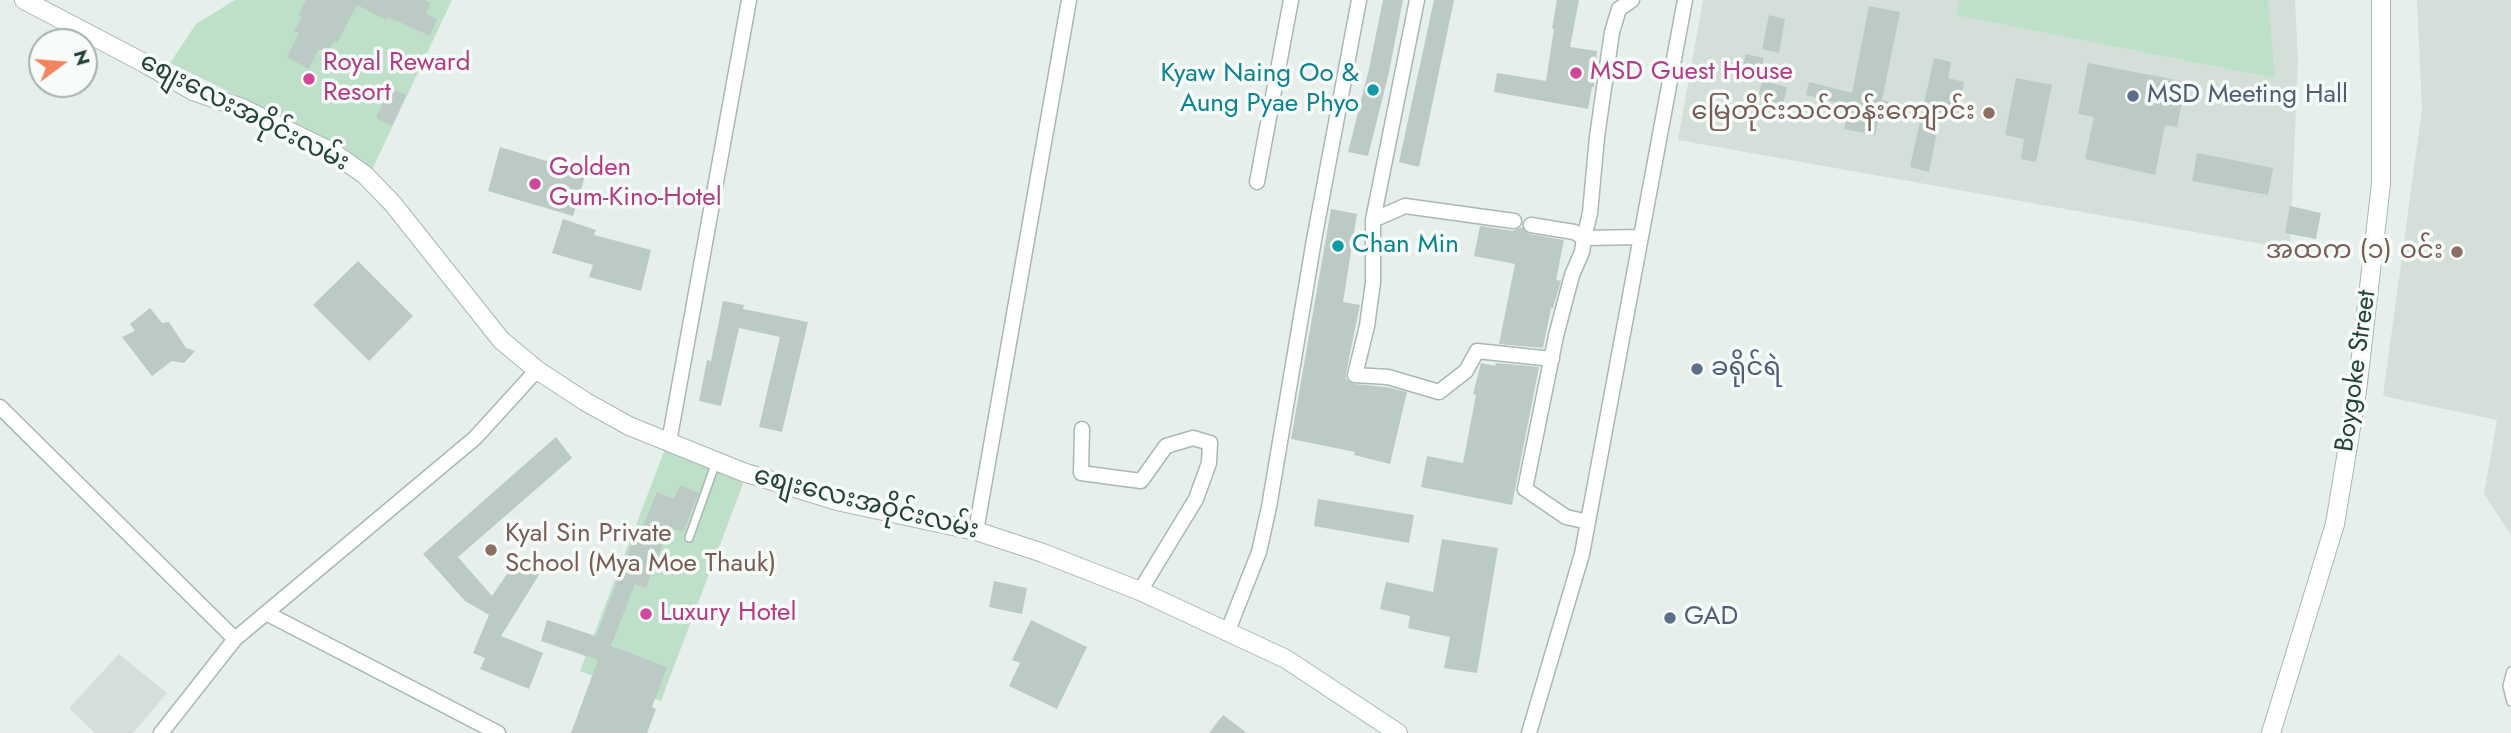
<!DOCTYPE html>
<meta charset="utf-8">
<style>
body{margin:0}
#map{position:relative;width:2511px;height:733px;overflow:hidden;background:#e6efeb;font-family:Jost,sans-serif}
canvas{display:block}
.north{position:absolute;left:28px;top:28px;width:70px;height:70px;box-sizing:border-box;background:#f7fbf9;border:2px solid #a3b1ad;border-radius:50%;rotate:74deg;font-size:19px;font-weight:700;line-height:28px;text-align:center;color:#24423a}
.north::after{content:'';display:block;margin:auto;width:24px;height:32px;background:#f4845f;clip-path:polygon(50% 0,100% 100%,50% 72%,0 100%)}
</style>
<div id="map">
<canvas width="2511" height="733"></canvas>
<div class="north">N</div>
</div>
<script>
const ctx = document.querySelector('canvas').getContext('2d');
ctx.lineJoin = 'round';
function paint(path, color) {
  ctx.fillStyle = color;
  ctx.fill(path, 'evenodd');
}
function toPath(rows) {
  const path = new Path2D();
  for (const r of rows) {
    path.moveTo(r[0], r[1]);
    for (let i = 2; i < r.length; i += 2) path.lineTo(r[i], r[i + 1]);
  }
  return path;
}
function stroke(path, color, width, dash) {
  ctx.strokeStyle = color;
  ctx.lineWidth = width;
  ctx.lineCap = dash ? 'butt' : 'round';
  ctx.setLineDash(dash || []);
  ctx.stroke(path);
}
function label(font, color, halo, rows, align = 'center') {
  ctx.font = font + ' Jost,"Noto Sans Myanmar",sans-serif';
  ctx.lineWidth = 7;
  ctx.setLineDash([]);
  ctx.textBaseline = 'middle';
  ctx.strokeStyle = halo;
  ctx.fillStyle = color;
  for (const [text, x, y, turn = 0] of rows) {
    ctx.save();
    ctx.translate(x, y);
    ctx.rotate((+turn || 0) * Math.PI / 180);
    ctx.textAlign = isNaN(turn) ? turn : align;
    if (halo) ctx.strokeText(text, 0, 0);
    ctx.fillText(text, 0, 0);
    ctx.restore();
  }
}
const built = toPath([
 [1703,0,2295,0,2298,61,2290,249,1678,140],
 [2417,0,2511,0,2511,535,2484,494,2497,420,2383,396,2422,109],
 [119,654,167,693,133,733,95,733,69,708]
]);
const green = toPath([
 [235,0,452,0,372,170,345,148,170,63,196,24],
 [1959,0,2268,0,2275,78,1956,15],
 [665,449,744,481,661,701,580,671]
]);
const building = toPath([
 [306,0,423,0,431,3,426,14,437,19,430,36,388,17,386,20,357,5,337,43,334,41,327,54,319,49,308,69,287,57,299,33,294,31,302,17,298,15],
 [1383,0,1403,0,1389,72,1368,156,1348,152,1369,69],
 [1434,0,1454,0,1419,167,1399,162],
 [1557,0,1579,0,1570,47,1597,51,1594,87,1592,87,1588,109,1494,92,1497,73,1546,81,1554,29,1552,28],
 [1869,6,1900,12,1882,100,1889,102,1886,115,1880,113,1875,135,1844,129,1849,106,1806,95,1809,82,1852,93],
 [1769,15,1785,19,1779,53,1762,49],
 [1746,54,1764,58,1760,74,1742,69],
 [1934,58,1951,62,1948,78,1964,82,1958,116,1941,112,1929,172,1910,167],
 [2088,63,2186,82,2177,127,2165,125,2155,175,2085,159,2094,117,2078,114],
 [2016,78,2052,85,2036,162,2021,159,2024,139,2005,135],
 [1762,81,1787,87,1783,105,1758,99],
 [390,88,406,95,392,126,376,118],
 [500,147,586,173,573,216,488,191],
 [2197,153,2273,168,2268,195,2192,181],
 [2290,206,2321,213,2316,239,2285,233],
 [1331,209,1357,214,1343,302,1360,305,1346,373,1346,379,1354,384,1386,387,1407,392,1390,464,1354,455,1355,452,1291,439],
 [563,219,596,230,594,235,651,250,641,291,589,277,593,265,552,253],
 [1480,226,1513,231,1522,227,1529,234,1564,240,1556,280,1561,281,1553,308,1551,308,1543,348,1499,344,1515,264,1474,256],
 [358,261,413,316,369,361,313,305],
 [723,301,744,305,743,309,808,322,782,432,759,427,780,337,739,328,721,406,699,401,707,360,711,361],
 [150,308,162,323,169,322,186,348,195,351,184,363,172,361,152,376,122,337,135,331,130,324],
 [1481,363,1495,366,1496,363,1539,367,1512,505,1421,487,1427,456,1463,463,1476,395,1473,394],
 [556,437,572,458,458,557,492,596,520,555,542,570,501,636,543,653,529,689,480,669,485,658,473,653,489,615,465,601,423,554],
 [680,485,699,493,683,532,669,527,646,588,635,584,611,646,667,667,652,707,656,709,647,733,571,733,598,660,541,641,547,620,596,636,638,527,642,528,657,492,674,499],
 [1318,499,1414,515,1409,543,1314,526],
 [1442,539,1498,548,1477,673,1444,668,1450,637,1408,628,1410,616,1380,609,1386,582,1433,592],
 [994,581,1027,588,1022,614,989,607],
 [1031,620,1087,647,1057,709,1009,686,1020,663,1012,660],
 [1223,715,1247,733,1209,733]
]);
const service = toPath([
 [689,538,716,462],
 [2511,671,2507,686,2511,702]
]);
const minor = toPath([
 [1417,0,1373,220,1405,206,1514,221],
 [1632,0,1619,9,1612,32,1597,137,1590,213,1584,238,1641,237],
 [1257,182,1291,0],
 [1373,220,1373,282,1367,326,1355,375,1388,377,1439,392,1466,371,1477,351,1552,359],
 [1531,225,1574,232,1584,238,1582,252,1572,275,1556,336,1525,489,1566,517,1588,522],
 [0,407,235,639],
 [1082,429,1081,473,1141,481,1166,446,1193,438,1210,443,1209,463,1196,499,1140,591],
 [669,442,749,0],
 [976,531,1069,0],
 [266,613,498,733],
 [1227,633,1259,552,1269,507,1314,240,1359,0],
 [161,733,235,639,475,438,537,370],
 [1529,733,1582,554,1685,0]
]);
const tertiary = toPath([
 [24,0,144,63,193,91,242,108,334,153,365,175,393,204,501,340,537,370,586,402,629,426,743,472,837,501,976,531,1043,553,1140,591,1286,659,1398,733],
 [2271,733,2335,524,2357,391,2381,184,2381,0]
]);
const markers = [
 [1576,73,7,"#d1479c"],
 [309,79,7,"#d1479c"],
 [1373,90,7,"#0f9aa8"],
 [2133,96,7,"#5c6f8a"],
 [1989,113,7,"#8d6e63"],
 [535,184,7,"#d1479c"],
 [1338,246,7,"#0f9aa8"],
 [2457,252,7,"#8d6e63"],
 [1697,369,7,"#5c6f8a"],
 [491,550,7,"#8d6e63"],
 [646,614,7,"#d1479c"],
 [1670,618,7,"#5c6f8a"]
];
const hotelNames = [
 ["Royal Reward",323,64],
 ["Resort",323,94],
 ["MSD Guest House",1590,73],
 ["Golden",549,169],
 ["Gum-Kino-Hotel",549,199],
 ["Luxury Hotel",660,614]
];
const cultureNames = [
 ["Kyaw Naing Oo &",1359,75],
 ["Aung Pyae Phyo",1359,105],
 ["Chan Min",1352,246,"left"]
];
const serviceNames = [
 ["MSD Meeting Hall",2147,96],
 ["ခရိုင်ရဲ",1711,369],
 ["GAD",1684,618]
];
const streetNames = [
 ["စျေးလေးအဝိုင်းလမ်း",244,113,27],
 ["Boygoke Street",2357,371,-82],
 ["စျေးလေးအဝိုင်းလမ်း",866,504,14]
];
const educationNames = [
 ["မြေတိုင်းသင်တန်းကျောင်း",1975,113],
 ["အထက (၁) ဝင်း",2443,252],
 ["Kyal Sin Private",505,535,"left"],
 ["School (Mya Moe Thauk)",505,565,"left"]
];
paint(built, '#d4dfda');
paint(green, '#bfe0c8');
paint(building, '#bbcac4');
stroke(service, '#a8b8b2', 10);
stroke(minor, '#a8b8b2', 17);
stroke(tertiary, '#a8b8b2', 20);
stroke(service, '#fff', 7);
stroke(minor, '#fff', 14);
stroke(tertiary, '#fff', 18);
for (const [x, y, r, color] of markers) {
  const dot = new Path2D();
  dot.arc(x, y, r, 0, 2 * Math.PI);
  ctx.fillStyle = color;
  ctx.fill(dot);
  stroke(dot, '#f7fbf9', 2.5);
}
label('26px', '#b23c85', '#f7fbf9', hotelNames, 'left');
label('26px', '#0d838f', '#f7fbf9', cultureNames, 'right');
label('26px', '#4e5e75', '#f7fbf9', serviceNames, 'left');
label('26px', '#24423a', '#f7fbf9', streetNames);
label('26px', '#785e54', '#f7fbf9', educationNames, 'right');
</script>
